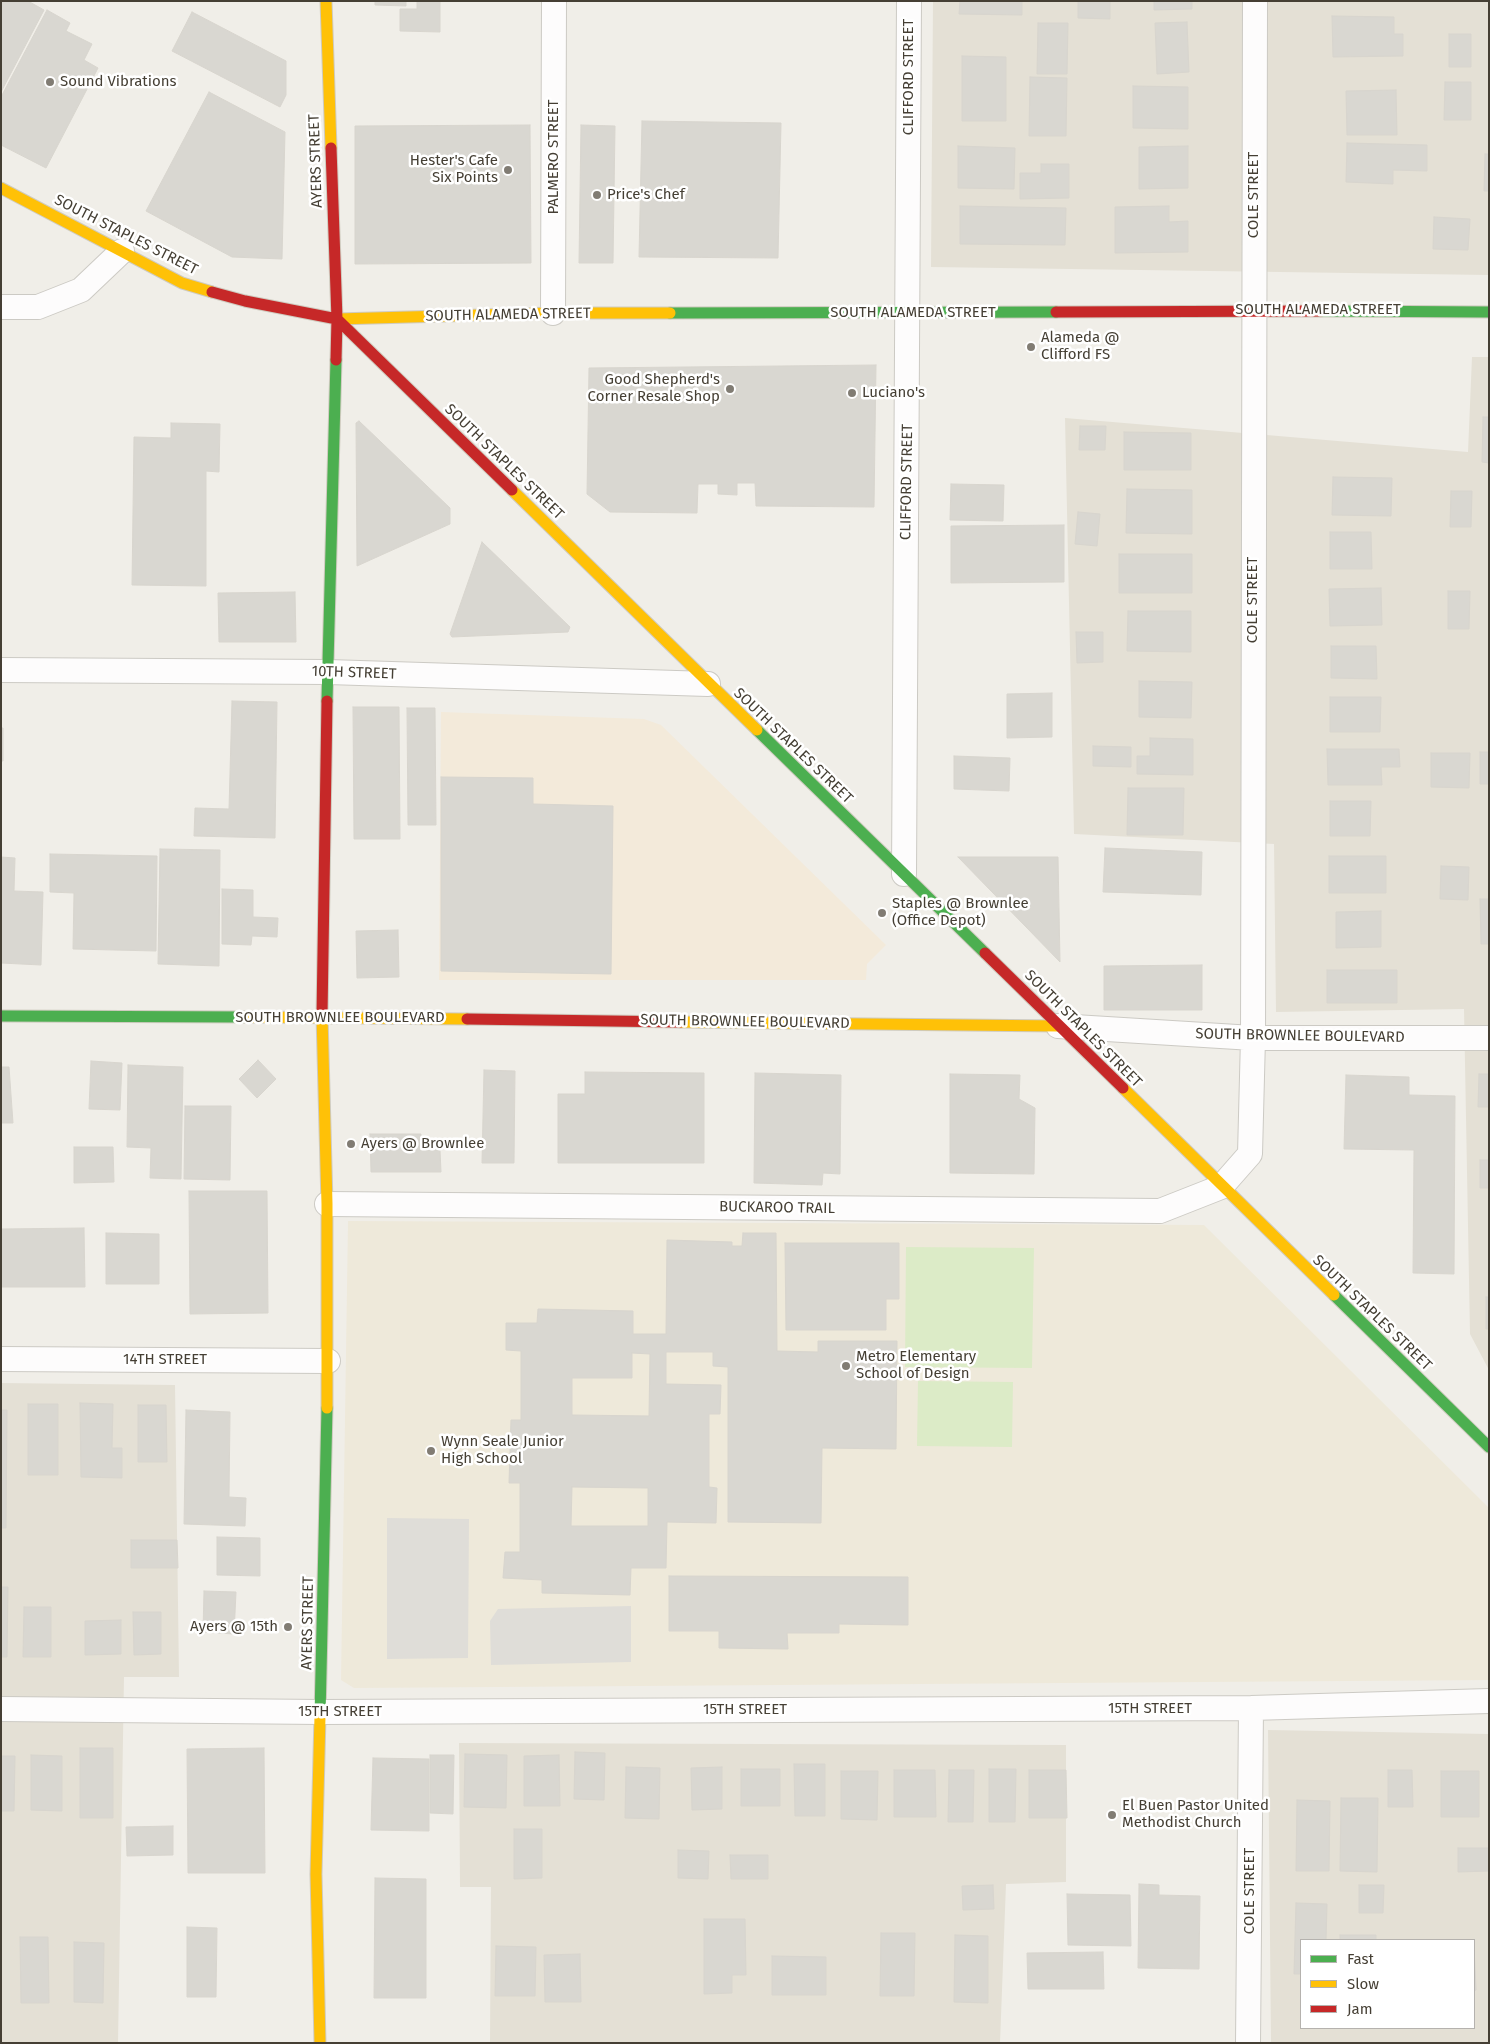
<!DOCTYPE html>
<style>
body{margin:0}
#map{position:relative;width:1490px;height:2044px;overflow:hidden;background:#f0eee8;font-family:"Fira Sans",sans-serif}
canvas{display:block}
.frame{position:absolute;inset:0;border:2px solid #453f34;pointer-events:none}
.legend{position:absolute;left:1300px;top:1939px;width:175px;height:90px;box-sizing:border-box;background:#fff;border:1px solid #b5b2ae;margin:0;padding:6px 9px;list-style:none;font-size:15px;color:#453f34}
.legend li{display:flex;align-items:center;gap:10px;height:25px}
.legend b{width:25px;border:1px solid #b5b2ae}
</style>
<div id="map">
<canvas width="1490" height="2044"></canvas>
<div class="frame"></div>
<ul class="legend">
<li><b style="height:6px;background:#4caf50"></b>Fast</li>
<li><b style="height:6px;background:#ffc107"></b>Slow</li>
<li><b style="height:6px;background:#c62828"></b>Jam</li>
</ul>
</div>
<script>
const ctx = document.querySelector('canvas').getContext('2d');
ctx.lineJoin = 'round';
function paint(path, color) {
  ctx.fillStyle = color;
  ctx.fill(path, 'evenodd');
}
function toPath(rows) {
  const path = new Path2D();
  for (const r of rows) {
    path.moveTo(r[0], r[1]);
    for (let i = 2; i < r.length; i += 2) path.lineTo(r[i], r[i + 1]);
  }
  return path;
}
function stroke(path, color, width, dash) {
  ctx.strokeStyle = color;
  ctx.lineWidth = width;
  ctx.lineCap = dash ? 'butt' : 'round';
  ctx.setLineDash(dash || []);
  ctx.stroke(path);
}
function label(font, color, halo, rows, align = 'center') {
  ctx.font = font + ' "Fira Sans",sans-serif';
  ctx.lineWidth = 5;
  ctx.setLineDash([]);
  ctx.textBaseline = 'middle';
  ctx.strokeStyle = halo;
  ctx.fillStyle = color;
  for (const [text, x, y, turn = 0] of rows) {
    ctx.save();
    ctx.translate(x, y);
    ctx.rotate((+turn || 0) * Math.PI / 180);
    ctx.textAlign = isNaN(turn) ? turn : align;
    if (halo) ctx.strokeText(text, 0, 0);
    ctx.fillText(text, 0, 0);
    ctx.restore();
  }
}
const residential = toPath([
 [933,1,1489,1,1489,275,931,267],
 [1472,357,1489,357,1489,1370,1470,1334,1464,1009,1276,1012,1274,844,1074,834,1065,418,1468,452],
 [1,1383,175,1385,179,1677,124,1677,118,2043,1,2043],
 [1268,1730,1489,1734,1489,2043,1271,2043],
 [1301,1940,1474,1940,1474,2028,1301,2028],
 [459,1743,1066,1745,1066,1882,1006,1884,1000,2043,490,2043,491,1887,460,1887]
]);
const commercial = toPath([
 [441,712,644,719,661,725,886,945,867,964,866,980,439,980]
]);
const education = toPath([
 [348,1221,1204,1225,1489,1508,1489,1680,354,1688,341,1680]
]);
const green = toPath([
 [906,1247,1034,1248,1032,1368,905,1367],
 [918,1381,1013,1382,1012,1447,917,1446]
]);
const parking = toPath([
 [387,1518,469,1519,468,1658,387,1659],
 [631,1606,631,1662,491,1665,490,1621,498,1609]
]);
const building = toPath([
 [1,1,28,1,44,10,1,92,1,1],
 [375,1,406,1,406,6,375,5,375,1],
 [417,1,440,1,440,32,400,31,400,9,417,9,417,1],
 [960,1,1022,1,1022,15,959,14,960,1],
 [1078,1,1110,1,1110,19,1078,18,1078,1],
 [1154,1,1192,1,1192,9,1154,10,1154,1],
 [47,10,70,23,66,31,92,44,84,60,98,68,46,168,1,145,1,97,47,10],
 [192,12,286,61,286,95,280,107,172,51,192,12],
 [1332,16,1394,17,1394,34,1403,34,1403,56,1333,57,1332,16],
 [1187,22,1189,72,1157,74,1155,23,1187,22],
 [1038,23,1068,23,1067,74,1037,74,1038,23],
 [1449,34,1471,34,1471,67,1449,67,1449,34],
 [962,56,1006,57,1006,121,962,121,962,56],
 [1030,77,1067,78,1066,136,1029,136,1030,77],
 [1445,82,1471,82,1471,120,1444,120,1445,82],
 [1133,86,1188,87,1188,129,1133,128,1133,86],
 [1396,90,1397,135,1347,135,1346,91,1396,90],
 [209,92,285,132,282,259,232,257,146,211,209,92],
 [642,121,781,123,778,258,639,257,642,121],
 [530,125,531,263,355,264,355,126,530,125],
 [581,125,615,126,613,263,579,263,581,125],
 [1347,143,1427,145,1427,171,1393,170,1393,184,1346,182,1347,143],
 [958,146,1015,148,1014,189,958,188,958,146],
 [1188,146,1188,188,1139,189,1139,147,1188,146],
 [1485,154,1489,154,1489,191,1484,191,1485,154],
 [1041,164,1069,164,1069,198,1020,199,1020,173,1041,173,1041,164],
 [960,206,1066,208,1065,245,960,244,960,206],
 [1169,206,1169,222,1188,221,1188,252,1115,253,1115,207,1169,206],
 [1434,217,1470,219,1468,250,1433,249,1434,217],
 [876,365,874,507,756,506,755,483,737,483,737,495,718,494,718,484,698,484,697,513,610,512,587,494,589,368,876,365],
 [1483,417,1489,417,1489,463,1482,462,1483,417],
 [359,421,450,508,450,524,357,566,356,423,359,421],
 [171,423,220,424,219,472,206,471,206,586,132,585,134,437,171,438,171,423],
 [1080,426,1106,426,1105,450,1079,450,1080,426],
 [1124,432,1191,433,1191,470,1124,470,1124,432],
 [1333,477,1392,478,1391,516,1332,515,1333,477],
 [951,484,1004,485,1003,521,950,520,951,484],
 [1127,489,1192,490,1192,534,1126,533,1127,489],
 [1451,491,1472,491,1471,527,1450,527,1451,491],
 [1078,512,1100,514,1097,546,1075,544,1078,512],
 [1064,525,1064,582,951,583,951,526,1064,525],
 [1330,532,1371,532,1372,569,1330,569,1330,532],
 [482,542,570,627,568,632,452,637,450,634,482,542],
 [1119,554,1192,554,1192,593,1119,593,1119,554],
 [1381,588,1382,625,1330,626,1329,589,1381,588],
 [1448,591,1470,591,1469,629,1448,629,1448,591],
 [295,592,296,642,219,642,218,593,295,592],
 [1128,611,1191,611,1191,652,1127,651,1128,611],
 [1076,632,1103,632,1103,662,1077,663,1076,632],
 [1331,646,1376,646,1377,679,1331,678,1331,646],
 [1139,681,1192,682,1191,718,1139,717,1139,681],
 [1052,693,1052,737,1007,738,1007,694,1052,693],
 [1330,697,1381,697,1380,732,1330,732,1330,697],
 [232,701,277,702,275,838,194,836,195,808,229,809,232,701],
 [353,707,399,707,400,839,354,839,353,707],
 [407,708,435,708,436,825,408,825,407,708],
 [1,728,3,728,3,761,1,761,1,728],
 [1150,738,1193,739,1193,775,1137,774,1137,756,1150,756,1150,738],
 [1093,746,1131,747,1131,767,1093,766,1093,746],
 [1327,749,1399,749,1400,767,1381,767,1382,785,1328,785,1327,749],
 [1480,752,1489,752,1489,784,1480,784,1480,752],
 [1431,753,1470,753,1469,788,1431,787,1431,753],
 [954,756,1010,758,1009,791,954,789,954,756],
 [441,777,533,778,533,804,613,806,611,974,441,971,441,777],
 [1128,788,1184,788,1183,835,1127,835,1128,788],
 [1330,801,1371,801,1370,836,1330,836,1330,801],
 [1105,848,1202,852,1201,895,1103,892,1105,848],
 [160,849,220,850,219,966,158,964,160,849],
 [50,854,157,856,156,951,73,949,74,893,50,892,50,854],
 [1329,856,1386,856,1386,893,1329,893,1329,856],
 [1,857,15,858,14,891,43,892,41,965,1,963,1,857],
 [958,857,1058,857,1060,962,958,857],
 [1441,866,1469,867,1468,900,1440,899,1441,866],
 [222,889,253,890,253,917,278,918,277,937,252,936,251,945,222,944,222,889],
 [1480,899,1489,899,1489,944,1481,944,1480,899],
 [1381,911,1381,947,1336,948,1336,912,1381,911],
 [398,930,399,977,357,978,356,931,398,930],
 [1202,965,1202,1010,1104,1010,1104,966,1202,965],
 [1327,970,1397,970,1397,1003,1327,1003,1327,970],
 [258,1060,276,1079,257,1098,239,1079,258,1060],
 [91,1061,122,1063,120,1110,89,1109,91,1061],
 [128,1065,183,1067,181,1179,150,1178,151,1148,127,1147,128,1065],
 [1,1067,9,1067,13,1123,1,1123,1,1067],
 [484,1070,515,1071,514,1163,482,1163,484,1070],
 [585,1072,704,1073,704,1163,558,1163,558,1094,585,1094,585,1072],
 [755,1073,841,1075,840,1174,823,1173,822,1185,754,1183,755,1073],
 [950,1074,1020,1075,1019,1099,1035,1108,1034,1174,950,1173,950,1074],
 [1479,1074,1489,1074,1489,1107,1478,1107,1479,1074],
 [1346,1075,1409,1077,1409,1095,1455,1096,1454,1274,1413,1273,1414,1150,1344,1149,1346,1075],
 [185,1106,231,1106,230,1180,184,1179,185,1106],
 [370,1134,421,1134,421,1150,440,1150,441,1172,371,1172,370,1134],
 [74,1147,113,1147,114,1182,74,1183,74,1147],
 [1480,1160,1489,1160,1489,1188,1480,1188,1480,1160],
 [189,1191,267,1191,268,1313,190,1314,189,1191],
 [84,1228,85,1287,1,1287,1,1229,84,1228],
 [106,1233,159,1234,159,1284,106,1284,106,1233],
 [743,1233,776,1233,777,1351,818,1352,818,1341,897,1341,896,1449,822,1448,821,1523,728,1522,728,1367,713,1366,713,1352,666,1352,666,1384,721,1385,720,1414,709,1414,709,1487,717,1488,716,1523,667,1522,666,1568,631,1568,630,1595,542,1593,542,1580,503,1578,505,1552,520,1552,520,1483,509,1483,511,1420,521,1420,521,1351,506,1350,506,1323,537,1323,538,1309,633,1311,633,1334,666,1334,667,1240,732,1242,732,1246,742,1246,743,1233],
 [632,1353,650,1354,649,1416,572,1415,572,1378,632,1378,632,1353],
 [572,1487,648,1488,648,1526,571,1526,572,1487],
 [785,1243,899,1243,899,1299,886,1299,886,1330,786,1330,785,1243],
 [1486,1297,1489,1297,1489,1329,1486,1329,1486,1297],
 [80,1403,113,1404,112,1448,122,1448,122,1478,81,1477,80,1403],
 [28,1404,58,1404,58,1475,28,1475,28,1404],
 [138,1405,166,1405,167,1462,138,1462,138,1405],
 [1,1410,7,1410,6,1528,1,1528,1,1410],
 [186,1410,230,1412,229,1497,246,1498,245,1526,184,1524,186,1410],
 [217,1537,260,1538,260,1576,217,1575,217,1537],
 [131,1540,177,1540,178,1568,131,1568,131,1540],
 [669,1576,908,1577,908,1625,839,1624,839,1633,787,1633,788,1649,719,1648,719,1631,669,1631,669,1576],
 [1,1587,8,1587,7,1657,1,1657,1,1587],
 [204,1591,236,1592,234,1634,203,1632,204,1591],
 [24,1607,51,1607,51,1657,23,1657,24,1607],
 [133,1612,161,1612,161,1654,134,1655,133,1612],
 [121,1620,121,1654,85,1655,85,1621,121,1620],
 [80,1748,113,1748,113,1818,80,1818,80,1748],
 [264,1748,265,1873,188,1873,187,1749,264,1748],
 [575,1752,605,1753,604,1800,574,1799,575,1752],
 [465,1754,507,1755,506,1808,464,1807,465,1754],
 [31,1755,62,1756,62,1811,31,1810,31,1755],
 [430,1755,454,1755,453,1814,430,1813,430,1755],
 [559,1755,560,1806,524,1806,524,1756,559,1755],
 [1,1756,15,1756,14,1811,1,1811,1,1756],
 [373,1758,429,1759,429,1831,371,1830,373,1758],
 [794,1764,825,1764,825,1816,795,1816,794,1764],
 [626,1767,660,1768,659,1819,625,1818,626,1767],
 [722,1767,722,1809,692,1810,691,1768,722,1767],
 [741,1769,780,1769,780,1806,741,1806,741,1769],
 [989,1769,1016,1769,1015,1822,989,1822,989,1769],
 [894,1770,935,1770,936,1817,894,1817,894,1770],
 [949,1770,974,1770,973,1822,948,1822,949,1770],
 [1029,1770,1066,1770,1067,1818,1029,1818,1029,1770],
 [1388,1770,1412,1770,1413,1807,1388,1807,1388,1770],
 [841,1771,878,1771,877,1820,841,1819,841,1771],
 [1441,1771,1479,1771,1479,1817,1441,1817,1441,1771],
 [1341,1798,1378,1798,1377,1872,1340,1871,1341,1798],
 [1297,1800,1330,1801,1329,1871,1296,1871,1297,1800],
 [173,1826,173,1855,127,1856,126,1827,173,1826],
 [514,1829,542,1829,542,1878,514,1879,514,1829],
 [1458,1848,1489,1848,1489,1871,1458,1872,1458,1848],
 [678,1850,709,1851,708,1879,678,1878,678,1850],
 [730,1855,768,1855,768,1879,731,1879,730,1855],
 [375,1878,426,1879,426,1998,374,1998,375,1878],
 [1139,1884,1159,1885,1159,1895,1200,1896,1199,1969,1138,1968,1139,1884],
 [993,1885,994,1909,963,1910,962,1886,993,1885],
 [1359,1885,1384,1885,1383,1913,1359,1913,1359,1885],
 [1067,1894,1130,1895,1131,1946,1068,1945,1067,1894],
 [1296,1903,1327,1904,1326,1940,1301,1940,1301,1974,1294,1974,1296,1903],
 [704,1919,745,1919,746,1975,732,1975,732,1993,704,1994,704,1919],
 [187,1927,217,1928,216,1997,187,1997,187,1927],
 [881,1933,915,1933,914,1996,880,1996,881,1933],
 [955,1935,988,1936,988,2003,954,2002,955,1935],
 [1340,1935,1376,1935,1376,1940,1340,1940,1340,1935],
 [20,1937,48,1937,49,2003,21,2003,20,1937],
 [74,1942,104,1943,103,2003,74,2002,74,1942],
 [496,1946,536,1947,535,1996,495,1996,496,1946],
 [1474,1947,1476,1990,1474,1991,1474,1947],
 [1103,1952,1104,1989,1028,1989,1027,1953,1103,1952],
 [580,1954,581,2002,545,2002,544,1955,580,1954],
 [772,1956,826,1957,826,1995,772,1995,772,1956]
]);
const street = toPath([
 [1,307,38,307,81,290,122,251],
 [553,313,554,1],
 [1,670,328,672,708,684],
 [904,874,909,1],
 [1058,1026,1253,1038,1489,1038],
 [327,1204,1160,1211,1221,1187,1250,1154,1253,1038,1255,1],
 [1,1359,328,1361],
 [1,1709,321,1712,1251,1708,1489,1701],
 [1248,2043,1251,1708]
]);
const fast = toPath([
 [1321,311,1489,312],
 [670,313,1056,312],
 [327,701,336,360],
 [757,730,985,953],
 [1,1016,245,1017],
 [1334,1295,1489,1447],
 [320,1716,327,1408]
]);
const slow = toPath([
 [326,1,331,148],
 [1,188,182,283,212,292],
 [337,319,553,313,670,313],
 [512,490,757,730],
 [322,1015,327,1204,327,1408],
 [245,1017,467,1019],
 [680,1022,1058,1026],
 [1123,1088,1334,1295],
 [320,1716,316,1874,320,2043]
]);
const jam = toPath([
 [331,148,337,319,336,360],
 [212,292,245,301,337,319,512,490],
 [1056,312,1321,311],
 [985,953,1123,1088],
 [322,1015,327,701],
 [467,1019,680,1022]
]);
const markers = [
 [50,82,5,"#817c73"],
 [508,170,5,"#817c73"],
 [597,195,5,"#817c73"],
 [1031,347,5,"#817c73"],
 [730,389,5,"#817c73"],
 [852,393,5,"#817c73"],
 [882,913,5,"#817c73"],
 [351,1144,5,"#817c73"],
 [846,1366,5,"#817c73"],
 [431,1451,5,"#817c73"],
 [288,1627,5,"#817c73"],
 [1112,1815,5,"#817c73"]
];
const streetNames = [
 ["CLIFFORD STREET",909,77,-90],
 ["PALMERO STREET",554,157,-90],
 ["AYERS STREET",316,161,-92],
 ["COLE STREET",1254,195,-90],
 ["SOUTH STAPLES STREET",126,235,27],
 ["SOUTH ALAMEDA STREET",1318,310],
 ["SOUTH ALAMEDA STREET",913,313],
 ["SOUTH ALAMEDA STREET",508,315,-1],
 ["SOUTH STAPLES STREET",504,462,44],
 ["CLIFFORD STREET",907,482,-89],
 ["COLE STREET",1253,600,-90],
 ["10TH STREET",354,673,2],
 ["SOUTH STAPLES STREET",793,746,44],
 ["SOUTH BROWNLEE BOULEVARD",340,1018],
 ["SOUTH BROWNLEE BOULEVARD",745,1022,1],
 ["SOUTH STAPLES STREET",1083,1029,45],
 ["SOUTH BROWNLEE BOULEVARD",1300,1036,1],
 ["BUCKAROO TRAIL",777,1208,1],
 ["SOUTH STAPLES STREET",1372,1313,44],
 ["14TH STREET",165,1360],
 ["AYERS STREET",308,1623,-89],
 ["15TH STREET",1150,1709],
 ["15TH STREET",745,1710],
 ["15TH STREET",340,1712],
 ["COLE STREET",1250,1891,-90]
];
const poiNames = [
 ["Sound Vibrations",60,82],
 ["Hester's Cafe",498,161,"right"],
 ["Six Points",498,178,"right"],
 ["Price's Chef",607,195],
 ["Alameda @",1041,338],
 ["Clifford FS",1041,355],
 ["Good Shepherd's",720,380,"right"],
 ["Corner Resale Shop",720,397,"right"],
 ["Luciano's",862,393],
 ["Staples @ Brownlee",892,904],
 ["(Office Depot)",892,921],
 ["Ayers @ Brownlee",361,1144],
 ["Metro Elementary",856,1357],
 ["School of Design",856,1374],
 ["Wynn Seale Junior",441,1442],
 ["High School",441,1459],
 ["Ayers @ 15th",278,1627,"right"],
 ["El Buen Pastor United",1122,1806],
 ["Methodist Church",1122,1823]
];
paint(residential, '#e4e0d5');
paint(commercial, '#f3eada');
paint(education, '#eee9da');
paint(green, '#dcebc7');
paint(parking, '#dfddd8');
paint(building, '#d9d7d1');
stroke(building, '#d8d5ce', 1);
stroke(street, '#cccac4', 26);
stroke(fast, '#cfcbbf', 13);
stroke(slow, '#cfcbbf', 13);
stroke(jam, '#cfcbbf', 13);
stroke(street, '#fdfcfc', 24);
stroke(fast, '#4caf50', 11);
stroke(slow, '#ffc107', 11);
stroke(jam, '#c62828', 11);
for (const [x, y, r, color] of markers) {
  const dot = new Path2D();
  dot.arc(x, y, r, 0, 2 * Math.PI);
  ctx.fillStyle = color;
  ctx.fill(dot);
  stroke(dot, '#fff', 2);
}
label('15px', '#453f34', '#fff', streetNames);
label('15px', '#453f34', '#fff', poiNames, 'left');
</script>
